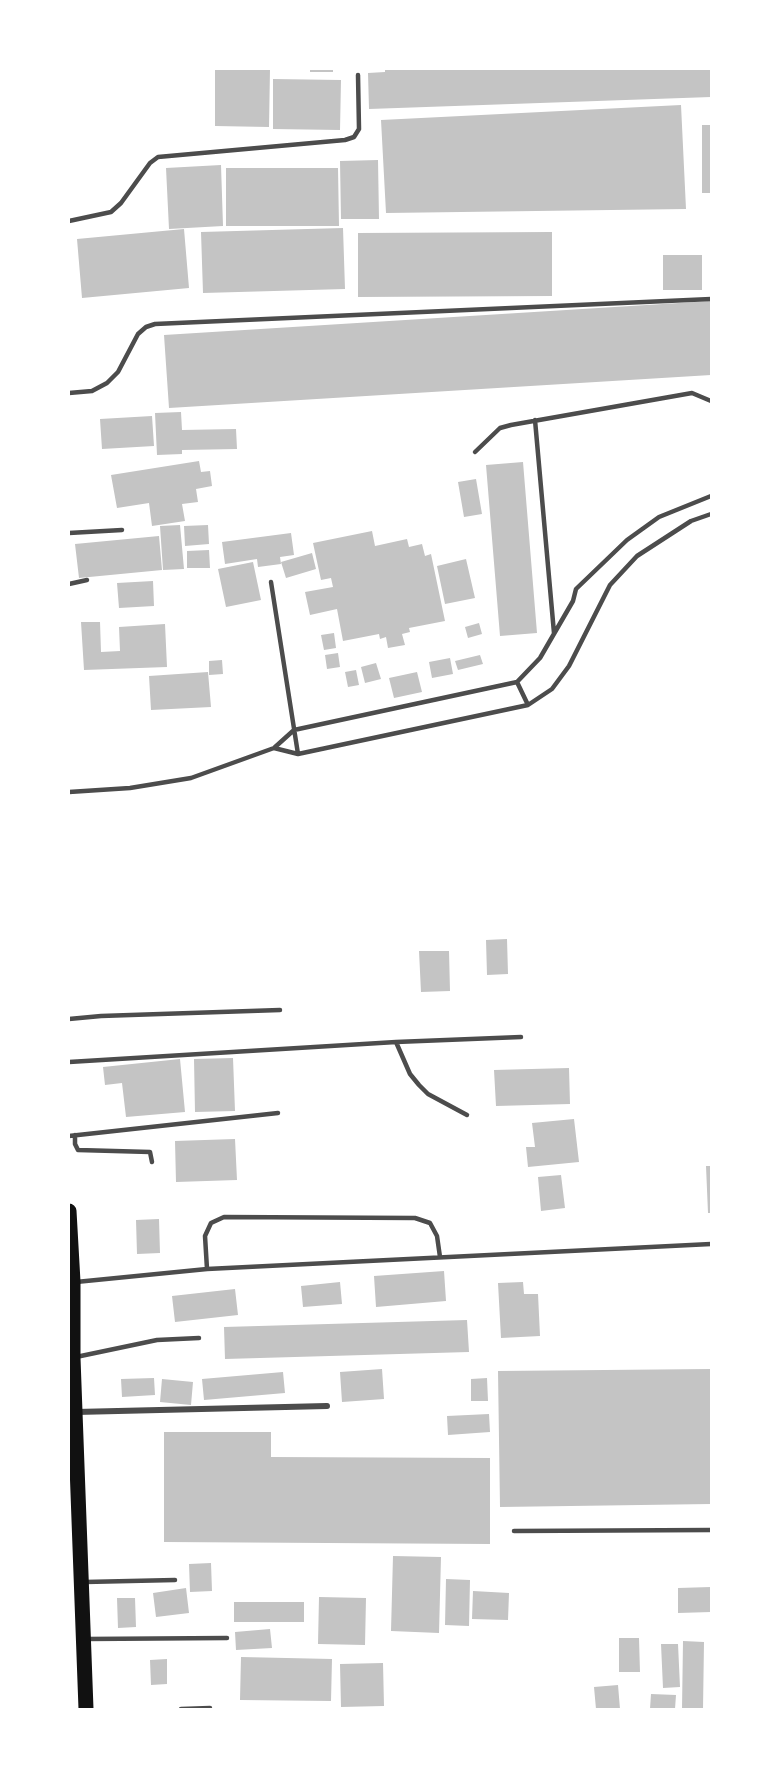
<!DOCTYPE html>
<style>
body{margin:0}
#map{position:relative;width:780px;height:1778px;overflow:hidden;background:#fff;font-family:Ubuntu,sans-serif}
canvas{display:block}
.frame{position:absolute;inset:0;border:70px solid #fff;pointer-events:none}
</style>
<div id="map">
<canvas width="780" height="1778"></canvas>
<div class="frame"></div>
</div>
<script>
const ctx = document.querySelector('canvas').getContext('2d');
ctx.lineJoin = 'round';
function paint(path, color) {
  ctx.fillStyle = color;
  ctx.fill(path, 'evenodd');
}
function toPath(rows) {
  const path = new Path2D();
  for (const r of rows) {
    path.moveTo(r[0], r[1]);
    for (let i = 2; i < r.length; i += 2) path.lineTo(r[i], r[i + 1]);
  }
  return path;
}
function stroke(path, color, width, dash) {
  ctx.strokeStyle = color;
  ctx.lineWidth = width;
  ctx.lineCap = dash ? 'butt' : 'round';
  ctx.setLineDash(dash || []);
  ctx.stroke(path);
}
const building = toPath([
 [215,69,270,69,269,127,215,126],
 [310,69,333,69,333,72,310,72],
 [385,69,711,69,711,97,369,109,368,73,385,72],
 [273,79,341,80,340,130,273,129],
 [681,105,686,209,386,213,381,120],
 [702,125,711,125,711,193,702,193],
 [378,160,379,219,341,219,340,161],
 [221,165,223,226,169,229,166,168],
 [226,168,338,168,339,226,226,226],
 [343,228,345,289,203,293,201,232],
 [184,229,189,288,82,298,77,239],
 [552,232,552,296,358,297,358,233],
 [663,255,702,255,702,290,663,290],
 [711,301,711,375,169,408,164,335],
 [181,412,182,430,236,429,237,449,182,450,182,454,157,455,155,413],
 [152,416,154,446,102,449,100,419],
 [199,461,201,472,210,471,212,486,196,489,198,502,182,504,185,521,152,526,149,503,117,508,111,475],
 [523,462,537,633,500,636,486,465],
 [476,479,482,514,464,517,458,482],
 [180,525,184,569,163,570,160,526],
 [208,525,209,544,185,546,184,526],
 [372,531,375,546,407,539,409,547,422,544,425,556,431,554,445,621,409,628,410,632,402,634,405,645,388,648,386,637,380,639,379,634,343,641,337,609,310,615,305,592,333,587,331,578,321,580,313,543],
 [291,533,294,555,280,557,281,564,258,567,257,559,225,564,222,542],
 [159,536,162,570,79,578,75,544],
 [209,550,210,568,187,568,187,551],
 [312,553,316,569,286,578,281,562],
 [466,559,475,598,445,604,437,566],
 [253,562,261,600,226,607,218,569],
 [153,581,154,606,119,608,117,583],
 [81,622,100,622,101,652,120,651,119,627,165,624,167,667,84,670],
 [479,623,482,634,468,638,465,627],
 [334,633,336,648,324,650,321,635],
 [338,653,340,667,327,669,325,655],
 [480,655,483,664,458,670,455,661],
 [450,658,453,674,432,678,429,662],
 [222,660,223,674,209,675,209,661],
 [376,663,381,679,365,683,361,667],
 [356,670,359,685,348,687,345,672],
 [208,672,211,707,151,710,149,676],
 [417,672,422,692,394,698,389,678],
 [507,939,508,974,487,975,486,940],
 [419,951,449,951,450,991,421,992],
 [233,1058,235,1111,195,1112,194,1059],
 [180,1059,185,1112,126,1117,122,1083,105,1085,103,1067],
 [569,1068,570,1104,496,1106,494,1070],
 [574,1119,579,1162,528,1167,526,1147,535,1147,532,1123],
 [235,1139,237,1180,176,1182,175,1141],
 [706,1166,711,1166,711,1213,708,1213],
 [561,1175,565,1208,541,1211,538,1177],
 [159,1219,160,1253,137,1254,136,1220],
 [444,1271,446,1301,376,1307,374,1276],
 [340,1282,342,1304,303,1307,301,1286],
 [523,1282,524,1294,538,1294,540,1336,501,1338,498,1283],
 [235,1289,238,1315,175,1322,172,1296],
 [467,1320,469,1352,225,1359,224,1327],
 [382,1369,384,1399,342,1402,340,1372],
 [711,1369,711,1504,500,1507,498,1371],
 [283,1372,285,1393,204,1400,202,1379],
 [154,1378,155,1395,122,1397,121,1379],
 [487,1378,488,1401,471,1401,471,1379],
 [162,1379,193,1382,191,1405,160,1402],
 [489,1414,490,1432,448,1435,447,1416],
 [164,1432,271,1432,271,1457,490,1458,490,1544,164,1542],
 [393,1556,441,1557,439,1633,391,1631],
 [211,1563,212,1591,190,1592,189,1564],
 [446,1579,470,1580,469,1626,445,1625],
 [711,1587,711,1612,678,1613,678,1588],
 [186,1588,189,1613,156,1617,153,1593],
 [473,1591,509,1593,508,1620,472,1619],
 [319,1597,366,1598,365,1645,318,1644],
 [117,1598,135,1598,136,1627,118,1628],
 [234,1602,304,1602,304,1622,234,1622],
 [270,1629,272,1648,236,1650,235,1632],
 [619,1638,639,1638,640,1672,619,1672],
 [683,1641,704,1642,703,1709,682,1709],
 [661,1644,678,1644,680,1687,663,1688],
 [241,1657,332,1659,331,1701,240,1700],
 [167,1659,167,1684,151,1685,150,1660],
 [383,1663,384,1706,341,1707,340,1664],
 [618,1685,620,1709,596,1709,594,1687],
 [651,1694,676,1695,675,1709,650,1709]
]);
const service = toPath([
 [69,221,111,212,121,203,150,163,158,157,345,140,354,137,359,129,358,75],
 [69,393,92,391,107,383,118,372,138,334,146,327,155,324,711,299],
 [535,420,554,633],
 [475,452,500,428,511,425,692,393,711,401],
 [69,533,122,530],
 [271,582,298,754],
 [69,584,87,580],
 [517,682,528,705],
 [274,748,298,754,528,705,552,689,569,666,610,585,637,556,691,521,711,514],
 [69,792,130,788,191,778,274,748,294,730,517,682,540,658,573,601,576,589,627,540,659,517,711,496],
 [69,1019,101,1016,280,1010],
 [396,1042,410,1074,419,1085,428,1094,467,1115],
 [69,1062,396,1042,521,1037],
 [75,1135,75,1144,78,1150,150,1152,152,1162],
 [69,1136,278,1113],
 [207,1269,205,1236,211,1223,224,1217,415,1218,430,1223,437,1236,440,1257],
 [76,1282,207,1269,711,1244],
 [76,1357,157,1340,199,1338],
 [514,1531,711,1530],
 [85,1582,175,1580],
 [86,1639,227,1638],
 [181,1709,210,1708]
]);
const minor = toPath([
 [76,1412,327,1406]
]);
const trunk = toPath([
 [69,1211,73,1282,73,1358,86,1709]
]);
paint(building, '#c4c4c4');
stroke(service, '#4c4c4c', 4.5);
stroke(minor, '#4c4c4c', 6);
stroke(trunk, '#111', 15);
</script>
